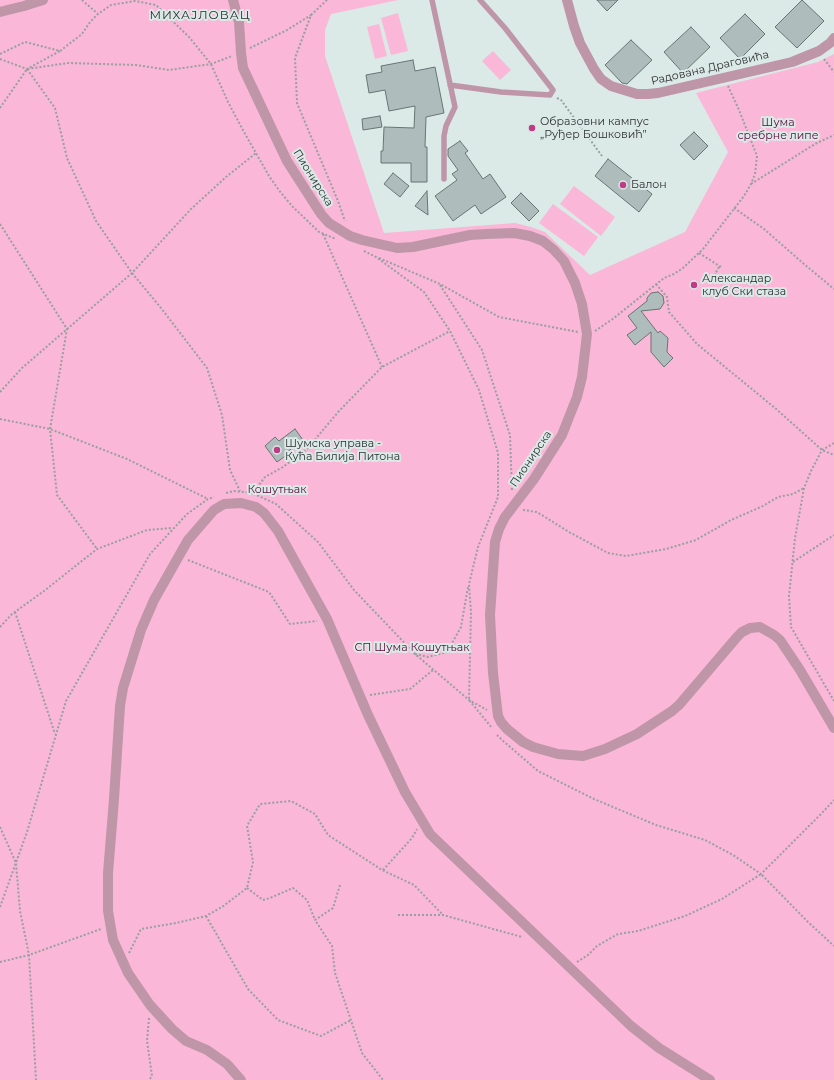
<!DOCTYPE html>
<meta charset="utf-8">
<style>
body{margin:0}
canvas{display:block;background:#dbe9e7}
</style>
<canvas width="834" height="1080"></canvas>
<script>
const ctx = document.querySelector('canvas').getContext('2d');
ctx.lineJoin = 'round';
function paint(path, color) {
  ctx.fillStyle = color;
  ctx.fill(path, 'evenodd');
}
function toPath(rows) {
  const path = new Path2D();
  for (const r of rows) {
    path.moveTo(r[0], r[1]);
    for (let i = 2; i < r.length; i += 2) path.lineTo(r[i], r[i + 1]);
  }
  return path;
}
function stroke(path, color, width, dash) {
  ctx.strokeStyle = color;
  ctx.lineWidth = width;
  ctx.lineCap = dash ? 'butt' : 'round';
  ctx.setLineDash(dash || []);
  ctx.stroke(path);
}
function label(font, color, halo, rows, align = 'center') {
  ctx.font = font + ' Montserrat,sans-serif';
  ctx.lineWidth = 4;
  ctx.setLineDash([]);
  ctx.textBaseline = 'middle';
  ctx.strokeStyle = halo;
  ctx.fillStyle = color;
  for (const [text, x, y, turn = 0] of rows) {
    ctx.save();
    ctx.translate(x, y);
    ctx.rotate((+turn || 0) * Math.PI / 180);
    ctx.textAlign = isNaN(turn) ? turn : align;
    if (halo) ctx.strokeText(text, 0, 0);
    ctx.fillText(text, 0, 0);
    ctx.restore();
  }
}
const green = toPath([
 [0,0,398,0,331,14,325,30,325,56,384,233,515,223,531,227,545,232,590,275,685,232,728,152,696,93,818,62,834,54,834,1080,0,1080],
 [398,13,408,51,391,55,381,18],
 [379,24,387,56,375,59,367,27],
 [493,51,511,70,500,80,482,61],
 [574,186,615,217,601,236,560,204],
 [553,204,598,237,584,256,539,223]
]);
const building = toPath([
 [597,0,618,0,607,11,597,0],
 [802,0,824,21,797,48,775,27,802,0],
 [745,14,765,34,740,59,720,38,745,14],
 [691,27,710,47,683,73,664,52,691,27],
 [631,40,652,60,627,84,622,83,605,65,631,40],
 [413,60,415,71,435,67,444,113,426,117,425,147,427,147,427,182,411,182,411,163,381,163,381,151,383,151,384,127,414,128,415,106,389,111,385,90,369,93,366,75,382,72,381,66,413,60],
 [380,116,382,127,363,130,362,119,380,116],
 [694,132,708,146,694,160,680,145,694,132],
 [460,141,468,151,465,153,483,179,490,174,506,197,481,214,475,205,453,221,435,196,457,180,452,174,458,170,448,156,448,149,460,141],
 [608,159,652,194,639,212,595,176,608,159],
 [393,173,409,186,400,197,384,184,393,173],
 [427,191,428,215,415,206,427,191],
 [521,193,539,211,529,221,511,203,521,193],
 [658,292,663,296,664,303,660,309,641,311,658,333,660,331,668,338,667,352,673,358,664,367,651,352,651,332,635,345,627,335,637,328,628,316,647,301,647,298,651,293,658,292],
 [295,429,303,440,287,452,288,454,277,462,265,446,275,437,279,441,295,429]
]);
const path = toPath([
 [82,0,98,14],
 [327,0,311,15,295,58,297,103,338,201,345,221],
 [250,48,287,30,311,15],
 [0,54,25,42,60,51,82,34,90,22,98,14,111,5,135,1,156,5,189,37,211,64,228,102,244,132,269,176,281,193,293,207,319,232,336,239],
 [0,59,27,69,60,51],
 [824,59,834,72],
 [27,69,55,108,67,158,96,221,132,273,161,308,207,368,222,415,230,470,240,491],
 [557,98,561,100,602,156],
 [0,108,27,69,68,63,136,65,169,70,211,64,232,56],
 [751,184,815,144,834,135],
 [734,208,764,229,804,264,834,289],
 [0,224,67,329,50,429,57,495,97,549],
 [323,234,382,367],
 [364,251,376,257,424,292,450,331,479,390,498,453,498,497,478,547,469,584,471,612,469,700,492,728],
 [699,253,721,267],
 [379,258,440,284,499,317,578,332],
 [719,267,715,274,728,283],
 [656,284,667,297,669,312,697,344,775,408,822,450,834,455],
 [440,285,482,350,510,435,512,492],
 [595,331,614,318,664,278,674,274,683,268,703,249,744,196,751,184,755,174,757,156,739,110,728,86],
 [0,392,22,368,132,273,191,209,226,177,256,153],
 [0,419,50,429,127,459,208,499],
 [834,443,822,450,811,471,804,488,795,538,789,596,791,627,834,701],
 [226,493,234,491,252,493,276,504,318,542,354,590,415,654,469,700,487,710],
 [252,494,265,477,283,467,307,449,339,411,382,367,450,331],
 [523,510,537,512,569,532,608,553,626,556,666,549,696,540,731,520,763,506,778,497,793,494,804,488],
 [188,560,269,592,290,624,317,621],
 [793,562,834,535],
 [15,612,55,734],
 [0,627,12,614,44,591,97,549,147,530,172,528],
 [415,654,428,657,447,652,461,627,468,587],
 [370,695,410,689,433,670],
 [497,735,502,740,538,771,594,799,656,825,705,840,733,855,761,874,822,813,834,800],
 [0,827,16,863,20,911,29,955,36,1080],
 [383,870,412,838,417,829],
 [340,885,333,908,315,920,332,946,335,973,362,1053,383,1080],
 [247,888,263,900,270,898,293,888,307,900,315,920],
 [0,907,27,832,66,701,150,554,187,514,208,499,214,497],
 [398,915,443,915,522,937],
 [206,916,248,989,278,1020,321,1036,351,1020],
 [129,953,141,929,176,923,206,916,222,907,247,888,253,862,247,826,260,804,291,801,315,814,328,835,382,870,414,885,443,915],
 [0,962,29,955,101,929],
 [577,962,588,955,597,946,618,934,638,931,685,916,722,899,761,874,808,922,834,946],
 [149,1018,147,1041,152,1076,149,1080]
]);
const service = toPath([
 [432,0,455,107,446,126,444,136,444,179],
 [450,85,501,92,550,95,553,90,505,28,480,0]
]);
const minor = toPath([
 [233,0,239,22,241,53,243,68,287,161,321,214,329,223,350,236,362,240,397,248,413,247,470,235,486,234,514,233,530,236,543,241,554,250,564,261,575,283,582,304,587,334,582,377,577,397,562,435,534,479,505,517,499,529,495,542,490,615,493,673,498,716,501,722,507,729,523,742,533,747,558,754,583,756,605,749,637,734,672,711,679,705,737,637,742,632,750,628,760,627,774,635,780,640,800,670,834,728],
 [567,0,574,26,580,43,594,69,601,79,611,86,637,94,648,94,658,93,792,62,819,51,830,43,834,38],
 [0,12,24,6,43,0],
 [241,1080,227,1064,207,1050,186,1041,172,1029,150,1005,128,973,113,940,108,911,108,873,114,799,120,706,123,688,141,630,154,600,188,540,214,510,224,504,241,503,256,507,264,513,278,531,327,619,368,715,405,792,430,834,631,1026,659,1048,710,1080]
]);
const markers = [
 [532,128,4,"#bd3c85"],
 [623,185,4,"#bd3c85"],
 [694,285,4,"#bd3c85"],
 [277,450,4,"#bd3c85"]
];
const streetNames = [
 ["Радована Драговића",710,68,-13],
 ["Пионирска",313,178,58],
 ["Пионирска",531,459,-56]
];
const poiNames = [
 ["Образовни кампус",540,122],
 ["„Руђер Бошковић”",540,135],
 ["Балон",631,185],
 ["Александар",702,279],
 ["клуб Ски стаза",702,292],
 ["Шумска управа -",285,444],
 ["Кућа Билија Питона",285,457]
];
const parkNames = [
 ["Шума",778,123],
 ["сребрне липе",778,136],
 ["Кошутњак",277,490],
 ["СП Шума Кошутњак",412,648]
];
const neighbourhoodNames = [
 ["МИХАЈЛОВАЦ",200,15]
];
paint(green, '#fbb7d7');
paint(building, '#aebcbb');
stroke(building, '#687573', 1);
stroke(path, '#96a09f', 2, [2, 2]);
stroke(service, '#be96a8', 5.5);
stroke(minor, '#be96a8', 10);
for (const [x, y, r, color] of markers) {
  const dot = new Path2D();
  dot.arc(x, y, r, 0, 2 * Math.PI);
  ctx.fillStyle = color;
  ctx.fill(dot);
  stroke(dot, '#dbe9e7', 1.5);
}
label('11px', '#2c3131', '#dbe9e7', streetNames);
label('11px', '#2c3131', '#dbe9e7', poiNames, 'left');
label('11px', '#590a3a', '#dbe9e7', parkNames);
ctx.letterSpacing = '1px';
label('12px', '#2c3131', '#dbe9e7', neighbourhoodNames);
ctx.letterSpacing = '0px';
</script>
